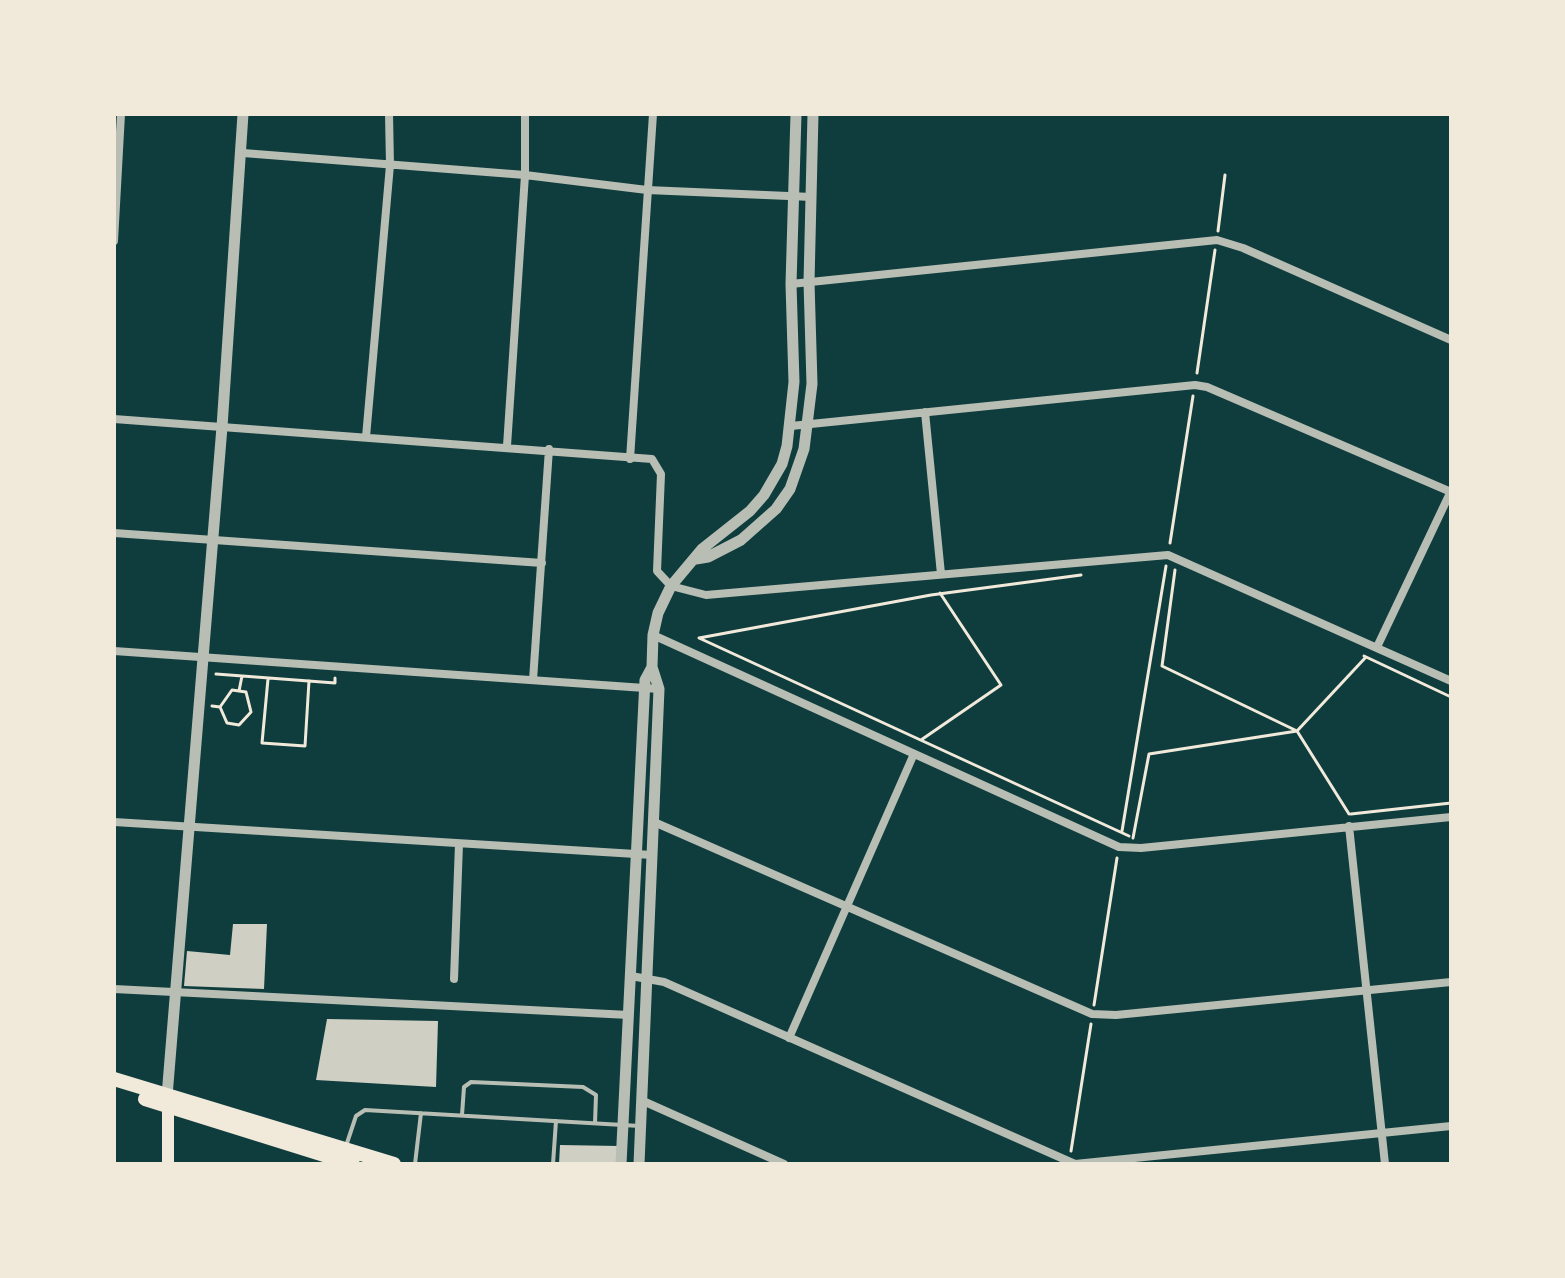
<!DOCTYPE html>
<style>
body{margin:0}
#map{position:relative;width:1565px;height:1278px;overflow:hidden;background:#0f3d3e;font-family:Karla,sans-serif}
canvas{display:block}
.frame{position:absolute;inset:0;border:116px solid #f1e9da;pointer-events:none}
</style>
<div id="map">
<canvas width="1565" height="1278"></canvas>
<div class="frame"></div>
</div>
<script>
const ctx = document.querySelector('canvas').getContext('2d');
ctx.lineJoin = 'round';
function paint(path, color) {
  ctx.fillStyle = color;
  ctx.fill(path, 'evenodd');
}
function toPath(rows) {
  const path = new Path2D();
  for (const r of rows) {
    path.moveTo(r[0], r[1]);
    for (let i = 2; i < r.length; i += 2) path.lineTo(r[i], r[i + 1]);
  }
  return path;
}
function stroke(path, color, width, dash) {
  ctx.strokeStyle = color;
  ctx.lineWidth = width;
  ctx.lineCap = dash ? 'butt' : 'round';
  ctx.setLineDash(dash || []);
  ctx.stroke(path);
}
const building = toPath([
 [233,924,267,924,264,989,184,986,187,951,230,955],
 [327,1019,438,1021,436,1087,316,1080],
 [560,1145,619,1146,617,1164,559,1164]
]);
const path = toPath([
 [1218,231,1225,175],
 [1197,373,1215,250],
 [1170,543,1193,396],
 [1175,570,1162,666,1297,731,1366,657],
 [1081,575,931,595,699,638,1129,836],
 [1364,656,1451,697],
 [216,674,335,683,335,678],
 [268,679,262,743,305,746,309,681],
 [239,691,242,676],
 [212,706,220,707,227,723,239,725,251,712,246,692,232,690,220,707],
 [921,740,1001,685,940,593],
 [1351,814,1451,803],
 [1122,831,1166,566],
 [1133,838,1149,754,1297,731,1349,814],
 [1094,1005,1117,858],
 [1071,1151,1091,1024]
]);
const service = toPath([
 [462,1115,464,1087,471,1082,583,1087,596,1095,595,1123],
 [346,1146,356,1116,365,1110,640,1126],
 [415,1164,421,1113],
 [553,1164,556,1121]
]);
const minor = toPath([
 [243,153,525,175,647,190,812,197],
 [114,241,121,114],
 [791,284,1217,240,1243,248,1451,340],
 [925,412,941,574],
 [114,419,652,459,661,474,657,571,671,586,706,595,1168,555,1451,681],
 [791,426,1195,385,1207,387,1451,492],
 [366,437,390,165,389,114],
 [507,446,525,175,525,114],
 [630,459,653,114],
 [114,533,542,563],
 [653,635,1119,847,1141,848,1451,817],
 [1377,647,1451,491],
 [114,651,659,689],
 [533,680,549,449],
 [114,822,652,855],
 [654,822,1092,1014,1116,1015,1451,982],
 [1349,826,1385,1164],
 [631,976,664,982,1075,1164,1451,1126],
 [454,979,459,844],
 [114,989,629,1015],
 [789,1038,913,756],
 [643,1101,784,1164]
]);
const tertiary = toPath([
 [696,559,708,557,741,540,776,509,790,489,804,449,812,384,809,282,813,114],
 [167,1096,222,427,243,114],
 [621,1164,645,680,652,667],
 [639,1164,659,689,652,667,653,635,658,613,671,586,702,549,750,511,764,495,782,464,787,446,794,382,791,284,796,114]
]);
const secondary = toPath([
 [168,1164,168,1099]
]);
const primary = toPath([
 [114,1079,394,1164],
 [145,1099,353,1164]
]);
paint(building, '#cfcfc3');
stroke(path, '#f1e9da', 3);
stroke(service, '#b8beb3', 4);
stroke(minor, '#b8beb3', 8);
stroke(tertiary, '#b8beb3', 11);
stroke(secondary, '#f1e9da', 12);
stroke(primary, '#f1e9da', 14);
</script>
